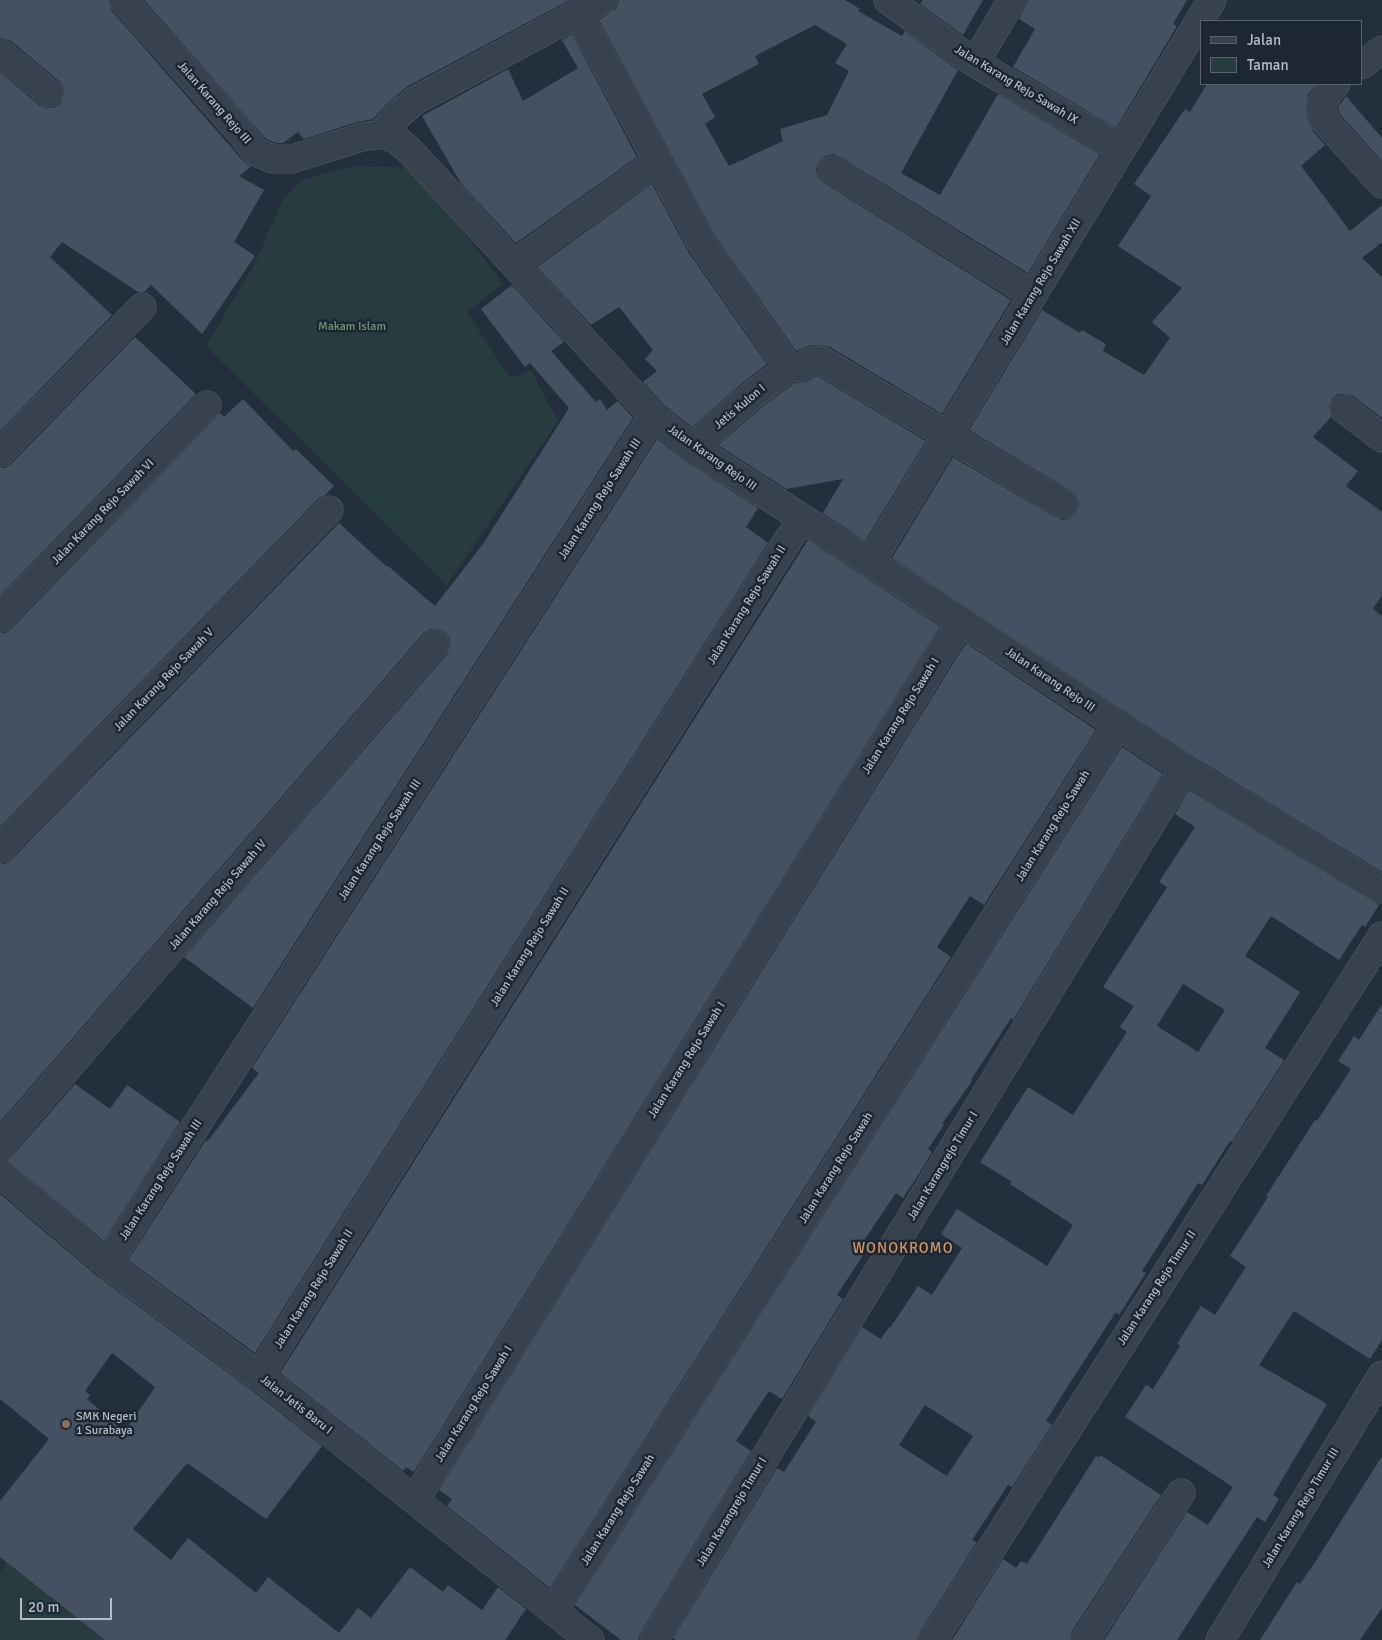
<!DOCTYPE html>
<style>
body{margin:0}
#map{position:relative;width:1382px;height:1640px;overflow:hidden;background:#242f3e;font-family:Signika,sans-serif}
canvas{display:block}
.legend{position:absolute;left:1200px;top:20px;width:162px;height:65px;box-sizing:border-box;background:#1d2633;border:1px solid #59626f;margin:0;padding:6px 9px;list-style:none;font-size:15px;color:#b4bcc9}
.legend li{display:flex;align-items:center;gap:10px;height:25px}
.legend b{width:25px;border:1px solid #59626f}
.scale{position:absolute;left:20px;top:1598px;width:92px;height:22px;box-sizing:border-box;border:2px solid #b4bcc9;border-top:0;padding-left:6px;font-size:15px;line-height:18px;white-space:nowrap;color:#b4bcc9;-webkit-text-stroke:4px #1d2633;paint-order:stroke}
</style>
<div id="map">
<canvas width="1382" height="1640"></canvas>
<ul class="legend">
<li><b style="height:6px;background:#38414e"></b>Jalan</li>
<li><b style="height:14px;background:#263c3f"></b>Taman</li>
</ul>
<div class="scale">20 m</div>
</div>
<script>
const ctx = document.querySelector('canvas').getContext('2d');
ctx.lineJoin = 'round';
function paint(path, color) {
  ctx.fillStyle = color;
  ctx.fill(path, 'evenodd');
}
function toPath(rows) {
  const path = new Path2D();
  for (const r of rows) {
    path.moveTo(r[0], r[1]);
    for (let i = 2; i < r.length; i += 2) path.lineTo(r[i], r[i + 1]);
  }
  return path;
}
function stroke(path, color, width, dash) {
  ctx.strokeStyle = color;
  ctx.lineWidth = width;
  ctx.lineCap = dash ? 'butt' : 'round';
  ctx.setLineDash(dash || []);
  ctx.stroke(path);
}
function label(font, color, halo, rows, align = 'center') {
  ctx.font = font + ' Signika,sans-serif';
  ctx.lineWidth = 5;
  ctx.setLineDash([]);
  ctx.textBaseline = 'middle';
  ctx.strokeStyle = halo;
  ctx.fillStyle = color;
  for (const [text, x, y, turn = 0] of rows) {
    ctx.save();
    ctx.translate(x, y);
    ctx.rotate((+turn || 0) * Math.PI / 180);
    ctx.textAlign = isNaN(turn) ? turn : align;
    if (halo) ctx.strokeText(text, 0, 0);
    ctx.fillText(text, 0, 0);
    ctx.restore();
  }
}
const green = toPath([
 [354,166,415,168,503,284,467,312,510,378,531,370,558,421,447,585,206,346,255,263,282,201,301,180],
 [7,1563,105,1640,0,1640,0,1572]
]);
const building = toPath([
 [0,0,108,0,111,10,244,162,251,167,239,176,264,190,234,242,255,256,202,334,151,285,144,292,138,292,62,242,50,257,112,315,0,431,0,72,39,105,46,108,54,108,61,103,64,95,63,87,59,81,10,40,0,37],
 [144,0,570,0,408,86,389,102,373,119,357,122,304,139,298,132,283,143,276,143,266,139],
 [619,0,845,0,860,9,858,11,902,36,905,31,958,70,901,173,940,195,998,94,1100,154,1028,273,840,157,833,154,825,156,819,162,816,169,818,177,824,183,1011,300,942,414,830,347,819,345,811,345,796,351,715,236,599,20,616,9],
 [815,25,847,44,835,63,849,71,827,115,780,129,783,141,729,166,705,124,715,117,702,94,759,64,755,56],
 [923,0,983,0,963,35,920,4],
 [1028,0,1187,0,1173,24,1177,26,1116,128,1013,67,1035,29,1019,19,1025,8],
 [572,34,637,157,516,243,462,185,422,116,508,69,523,101,578,68,562,40],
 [1207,84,1316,84,1308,95,1306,107,1309,123,1312,130,1325,145,1301,166,1350,231,1382,205,1382,242,1362,258,1382,277,1382,418,1353,396,1346,394,1338,394,1332,399,1329,407,1331,417,1313,437,1358,471,1346,486,1382,512,1382,595,1373,609,1382,616,1382,872,1192,756,892,558,953,457,1055,517,1063,520,1070,518,1076,512,1079,504,1076,496,1071,491,969,430,1042,310,1080,333,1082,330,1106,344,1103,351,1144,375,1170,338,1152,322,1182,288,1118,246,1151,196,1134,184,1185,109,1190,112],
 [1346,96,1382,138,1382,161,1339,113,1338,107],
 [652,184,689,253,767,364,746,380,692,427,664,405,643,382,657,371,645,359,653,350,619,307,591,325,537,267],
 [512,285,564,342,551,351,596,402,600,399,607,410,618,401,633,418,253,1008,184,957,447,654,450,647,450,639,445,632,437,629,430,629,423,634,0,1122,0,864,5,864,11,860,339,523,387,567,388,566,435,606,483,544,569,408,530,363,525,367,481,309],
 [135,337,196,394,0,596,0,468,5,468,11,464],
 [817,376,926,441,865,541,823,513,843,479,786,489,718,445,766,404,795,383,805,382],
 [243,399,293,451,296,449,334,486,325,495,318,499,0,827,0,633,5,633,11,629,220,413,224,417],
 [657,439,684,460,758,508,746,527,768,543,255,1353,128,1260,206,1140,208,1141,259,1073,252,1068],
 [808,540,940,626,414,1472,406,1467,403,1471,280,1373],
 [966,643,1096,730,984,905,970,896,937,947,951,957,550,1588,447,1506,452,1499,439,1490],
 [1122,747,1163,774,1013,1020,1011,1018,971,1080,972,1081,942,1124,944,1125,928,1149,932,1152,921,1171,903,1198,896,1193,865,1239,871,1243,837,1295,843,1299,782,1399,769,1391,736,1441,751,1451,641,1632,638,1640,621,1640,575,1605],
 [1189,790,1379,905,1365,927,1362,925,1339,960,1271,916,1245,956,1300,992,1265,1048,1284,1060,1232,1142,1230,1141,1202,1185,1198,1183,1142,1271,1146,1273,1119,1315,1116,1312,1073,1378,1046,1421,1052,1425,1012,1487,1008,1485,972,1540,977,1542,920,1632,917,1640,676,1640,673,1638,777,1468,784,1472,816,1422,808,1416,862,1327,881,1339,889,1327,890,1328,918,1286,932,1295,962,1248,941,1234,957,1209,1047,1266,1073,1225,1010,1184,1012,1182,980,1162,1028,1087,1073,1115,1127,1032,1120,1027,1134,1006,1103,987,1167,887,1159,882,1195,827,1175,814],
 [1183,984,1225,1010,1198,1052,1157,1026],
 [925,1405,973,1436,947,1476,899,1445],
 [1382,1004,1382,1340,1370,1359,1294,1311,1259,1365,1327,1404,1273,1495,1279,1499,1265,1522,1257,1517,1177,1640,1104,1640,1187,1512,1208,1525,1233,1487,1125,1417,1146,1385,1153,1389,1180,1346,1177,1344,1201,1306,1215,1315,1246,1267,1230,1256,1268,1197,1266,1196,1315,1120,1317,1121,1351,1069,1338,1061,1354,1036,1359,1040],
 [75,1084,110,1109,127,1085,180,1122,104,1241,7,1160,12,1156],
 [0,1194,97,1276,249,1388,322,1446,266,1519,187,1463,133,1529,171,1560,188,1538,256,1593,268,1577,339,1633,358,1608,371,1618,410,1567,443,1592,448,1585,482,1610,498,1587,526,1609,505,1640,105,1640,0,1557,0,1501,49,1439,0,1399],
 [112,1353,155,1387,125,1431,87,1399,90,1395,85,1391],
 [1100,1455,1161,1495,1072,1631,1070,1640,952,1640,1003,1559,1016,1568,1021,1561,1027,1564,1096,1456,1099,1457],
 [1382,1456,1382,1608,1373,1621,1360,1640,1260,1640,1297,1582,1300,1584,1314,1564]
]);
const minor = toPath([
 [123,0,240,132,256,152,273,159,292,159,362,137,381,134,396,139,411,152,653,416,692,447,961,621,1184,769,1382,890],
 [888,0,975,63,1122,149],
 [578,13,702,244,789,368],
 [0,52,49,93],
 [975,63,1012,0],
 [1361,65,1382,50],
 [1336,84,1331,89,1321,104,1324,120,1382,184],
 [381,134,399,114,416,100,603,0],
 [832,170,1033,295],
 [514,264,658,161],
 [789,368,799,367,816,360,822,361,1063,504],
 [1344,409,1382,438],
 [692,447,756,392,789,368],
 [0,453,142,307],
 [870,563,1212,0],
 [0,618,207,405],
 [0,849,329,510],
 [0,1146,435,644],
 [0,1173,107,1264,259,1376,590,1640],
 [107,1264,653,416],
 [259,1376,802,518],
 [415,1500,961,621],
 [554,1610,1117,726],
 [654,1640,1184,769],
 [933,1640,1382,936],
 [1085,1640,1181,1493],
 [1220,1640,1382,1375]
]);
const markers = [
 [66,1424,5,"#8d6e63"]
];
const streetNames = [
 ["Jalan Karang Rejo Sawah IX",1016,85,31],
 ["Jalan Karang Rejo III",214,103,49],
 ["Jalan Karang Rejo Sawah XII",1041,282,-59],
 ["Jetis Kulon I",740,407,-40],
 ["Jalan Karang Rejo III",712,458,35],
 ["Jalan Karang Rejo Sawah III",600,499,-57],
 ["Jalan Karang Rejo Sawah VI",103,512,-46],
 ["Jalan Karang Rejo Sawah II",747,605,-58],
 ["Jalan Karang Rejo Sawah V",164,680,-46],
 ["Jalan Karang Rejo III",1050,680,34],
 ["Jalan Karang Rejo Sawah I",901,716,-58],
 ["Jalan Karang Rejo Sawah",1053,826,-58],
 ["Jalan Karang Rejo Sawah III",380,840,-57],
 ["Jalan Karang Rejo Sawah IV",218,895,-49],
 ["Jalan Karang Rejo Sawah II",530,947,-58],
 ["Jalan Karang Rejo Sawah I",687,1060,-58],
 ["Jalan Karangrejo Timur I",943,1166,-59],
 ["Jalan Karang Rejo Sawah",836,1168,-58],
 ["Jalan Karang Rejo Sawah III",161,1180,-57],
 ["Jalan Karang Rejo Timur II",1157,1288,-57],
 ["Jalan Karang Rejo Sawah II",314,1289,-58],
 ["Jalan Karang Rejo Sawah I",474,1404,-58],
 ["Jalan Jetis Baru I",296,1405,38],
 ["Jalan Karang Rejo Timur III",1301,1508,-59],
 ["Jalan Karang Rejo Sawah",618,1510,-58],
 ["Jalan Karangrejo Timur I",732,1512,-59]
];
const parkNames = [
 ["Makam Islam",352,327]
];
const poiNames = [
 ["SMK Negeri",76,1417],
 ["1 Surabaya",76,1431]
];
const quarterNames = [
 ["WONOKROMO",903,1249]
];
paint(green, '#263c3f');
paint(building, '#455162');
stroke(minor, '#565f6c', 29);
stroke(minor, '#38414e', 28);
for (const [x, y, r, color] of markers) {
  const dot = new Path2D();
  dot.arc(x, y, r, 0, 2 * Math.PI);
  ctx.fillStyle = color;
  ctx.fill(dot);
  stroke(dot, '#1d2633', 2);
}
label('12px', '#b4bcc9', '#1d2633', streetNames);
label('12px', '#6b9a76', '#1d2633', parkNames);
label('12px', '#b4bcc9', '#1d2633', poiNames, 'left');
ctx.letterSpacing = '1px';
label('15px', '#d59563', '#1d2633', quarterNames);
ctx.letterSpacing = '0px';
</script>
